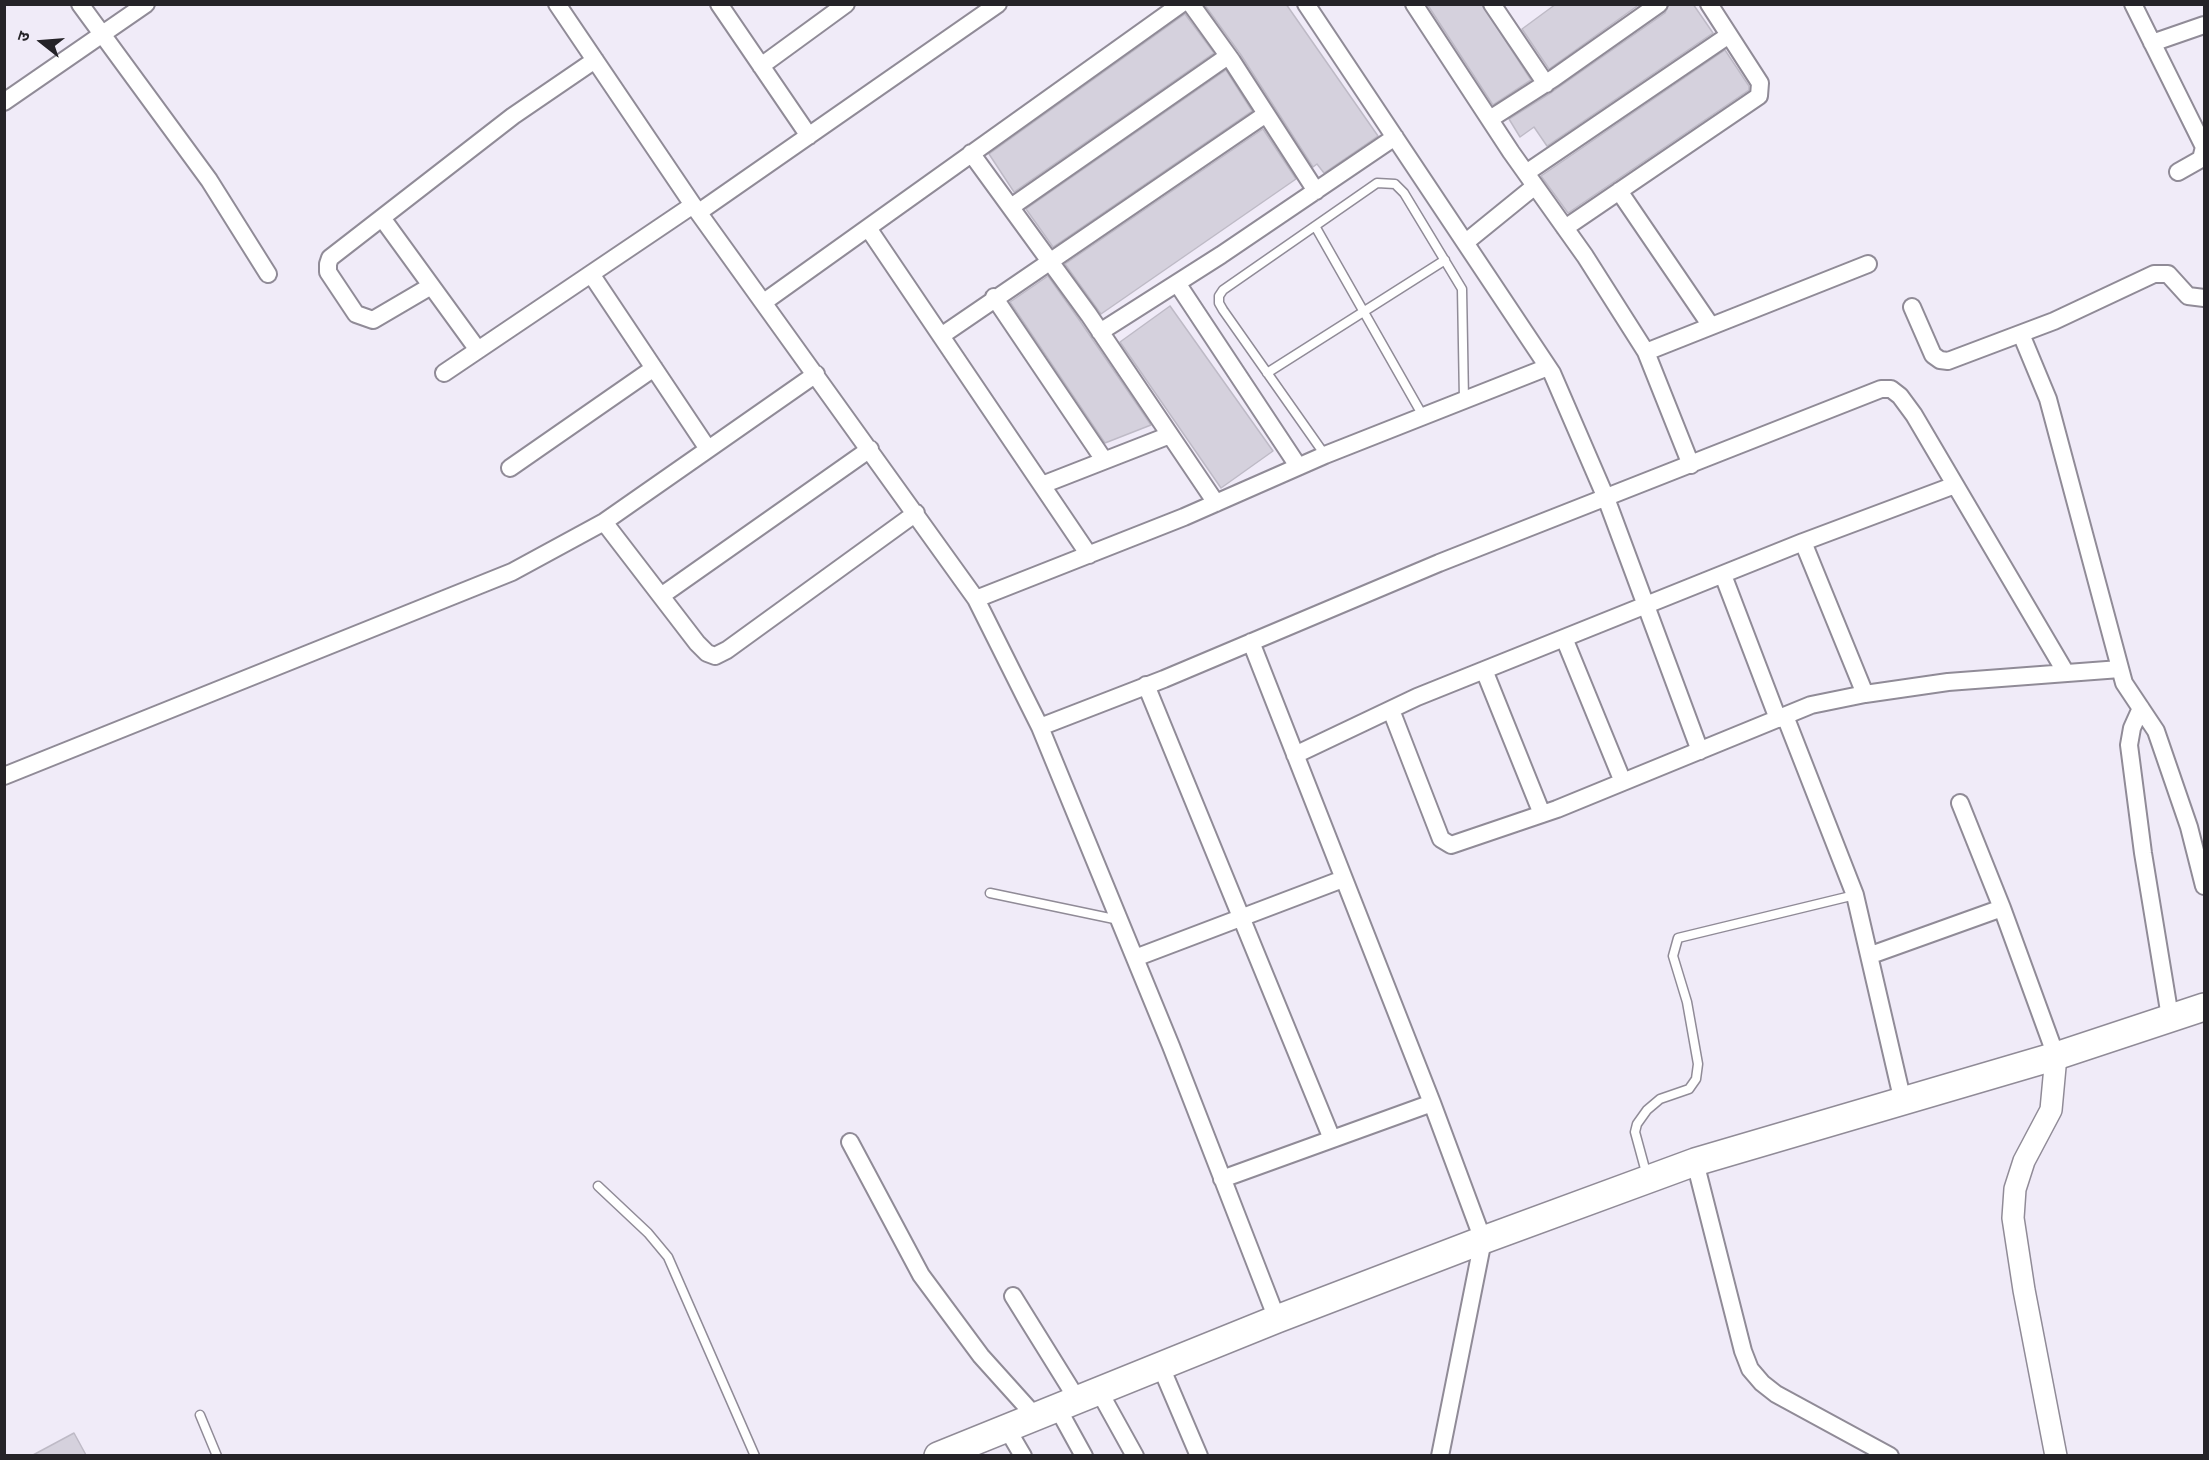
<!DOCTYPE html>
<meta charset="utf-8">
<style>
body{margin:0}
#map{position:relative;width:2209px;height:1460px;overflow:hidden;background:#f0ebf8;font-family:"Sofia Sans Condensed","Noto Sans Devanagari",sans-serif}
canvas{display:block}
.frame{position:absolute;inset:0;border:6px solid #252328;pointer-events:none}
.north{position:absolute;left:12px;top:12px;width:60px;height:60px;-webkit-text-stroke:4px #f0ebf8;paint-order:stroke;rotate:287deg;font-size:16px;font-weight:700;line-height:24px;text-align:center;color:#252328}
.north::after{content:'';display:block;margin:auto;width:21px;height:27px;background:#252328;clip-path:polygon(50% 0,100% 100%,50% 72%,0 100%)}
</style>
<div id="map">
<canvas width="2209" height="1460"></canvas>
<div class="frame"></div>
<div class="north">उ</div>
</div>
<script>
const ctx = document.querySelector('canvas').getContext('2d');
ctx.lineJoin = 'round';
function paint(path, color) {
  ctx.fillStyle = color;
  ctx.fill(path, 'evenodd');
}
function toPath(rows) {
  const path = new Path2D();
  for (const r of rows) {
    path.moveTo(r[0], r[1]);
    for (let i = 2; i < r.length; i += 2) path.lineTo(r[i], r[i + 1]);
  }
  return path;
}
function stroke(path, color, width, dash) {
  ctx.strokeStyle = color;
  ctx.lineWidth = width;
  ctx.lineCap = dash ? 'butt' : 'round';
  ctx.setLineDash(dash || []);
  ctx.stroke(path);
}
const building = toPath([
 [1204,4,1286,4,1378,136,1324,173,1317,164,1313,167,1241,55,1204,4],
 [1427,4,1482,4,1531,80,1493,105,1427,4],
 [1556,4,1640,4,1549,69,1522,29,1556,4],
 [1669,4,1693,4,1713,33,1547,146,1534,127,1520,137,1509,119,1552,92,1665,13,1669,4],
 [1185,14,1214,53,1014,192,989,154,1185,14],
 [1725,50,1749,86,1749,90,1568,213,1541,176,1725,50],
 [1226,70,1252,111,1053,247,1026,209,1226,70],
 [1263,129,1296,179,1101,314,1065,264,1263,129],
 [1048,276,1080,321,1151,425,1105,443,1010,302,1048,276],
 [1170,306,1273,451,1221,488,1120,342,1170,306],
 [74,1433,86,1455,33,1455,74,1433]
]);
const service = toPath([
 [1315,226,1423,416],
 [1267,373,1445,260],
 [1325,455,1223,310,1219,303,1219,296,1223,290,1377,183,1395,184,1404,193,1462,289,1464,400],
 [990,893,1119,920],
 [1647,1176,1635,1132,1637,1124,1647,1110,1660,1099,1689,1089,1696,1079,1698,1064,1687,1002,1673,956,1678,938,1855,895],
 [598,1186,648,1233,668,1257,755,1456],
 [200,1415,217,1456]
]);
const minor = toPath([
 [80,4,209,180,268,274],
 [557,4,693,205,976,599,1040,727,1171,1046,1277,1319],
 [719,4,809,136],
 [1191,4,1232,61,1316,191],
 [1306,4,1552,373,1606,498,1700,751],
 [1414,4,1511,152,1585,256,1646,352],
 [1492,4,1546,84],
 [2133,4,2204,147,2201,159,2178,172],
 [2152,43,2204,25],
 [761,66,846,4],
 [4,102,146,4],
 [1490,119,1554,78,1659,4],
 [971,153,1089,315,1216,503],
 [1526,173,1729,35],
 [1619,191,1711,326],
 [1011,207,1228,56],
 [699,212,998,4],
 [382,218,478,350],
 [868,228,1089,555],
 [1565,228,1759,96,1760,83,1709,4],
 [1466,242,1535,186],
 [591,274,708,449],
 [1177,283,1298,466],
 [431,286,373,320,356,314,328,272,328,264,330,258,513,116,595,60],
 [994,297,1104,460],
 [764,302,1181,4],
 [1912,307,1933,355,1940,360,1948,361,2054,321,2154,274,2168,274,2188,296,2204,298],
 [1100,332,1221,255,1395,137],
 [2021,334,2048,399,2124,683,2156,731,2189,827,2204,886],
 [941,336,1266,114],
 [444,373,693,205],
 [1691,465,1646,352,1868,264],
 [510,468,654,368],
 [1042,485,1170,435],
 [604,522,697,643,707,653,715,656,727,650,916,513],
 [1803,542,1865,694],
 [1723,575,1778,719],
 [661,596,870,449],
 [976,599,1184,517,1325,455,1548,367],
 [1564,638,1623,782],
 [1251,642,1432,1103,1483,1240,1440,1456],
 [1484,670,1542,814],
 [1146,685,1332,1139],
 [2141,708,2132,728,2129,745,2143,853,2170,1017],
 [1391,710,1441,839,1451,845,1557,809,1811,705,1865,694,1948,682,2120,669],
 [1785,716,1855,895,1903,1102],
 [1040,727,1164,679,1439,563,1881,389,1891,389,1900,396,1914,415,2066,673],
 [1295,755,1417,697,1803,542,1955,485],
 [4,776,512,572,604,522,816,374],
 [1960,803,2002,908,2056,1056],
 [1871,955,2002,908],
 [1135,958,1343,879],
 [850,1142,921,1275,981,1356,1035,1416],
 [1695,1162,1743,1351,1750,1369,1762,1383,1776,1394,1890,1456],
 [1222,1179,1432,1103],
 [1013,1296,1077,1399],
 [1161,1367,1199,1456],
 [1099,1391,1135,1456],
 [1057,1407,1084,1456],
 [1006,1427,1023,1456]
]);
const tertiary = toPath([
 [2056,1056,2051,1110,2024,1161,2015,1189,2013,1218,2024,1290,2056,1456]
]);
const primary = toPath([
 [938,1456,1277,1319,1483,1240,1695,1162,2056,1056,2204,1007]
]);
paint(building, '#d5d1dd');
stroke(building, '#bebac6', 1.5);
stroke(service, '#908b97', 11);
stroke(minor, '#908b97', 20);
stroke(tertiary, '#908b97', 24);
stroke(primary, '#908b97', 30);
stroke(service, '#fff', 8);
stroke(minor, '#fff', 16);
stroke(tertiary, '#fff', 21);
stroke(primary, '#fff', 27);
</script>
